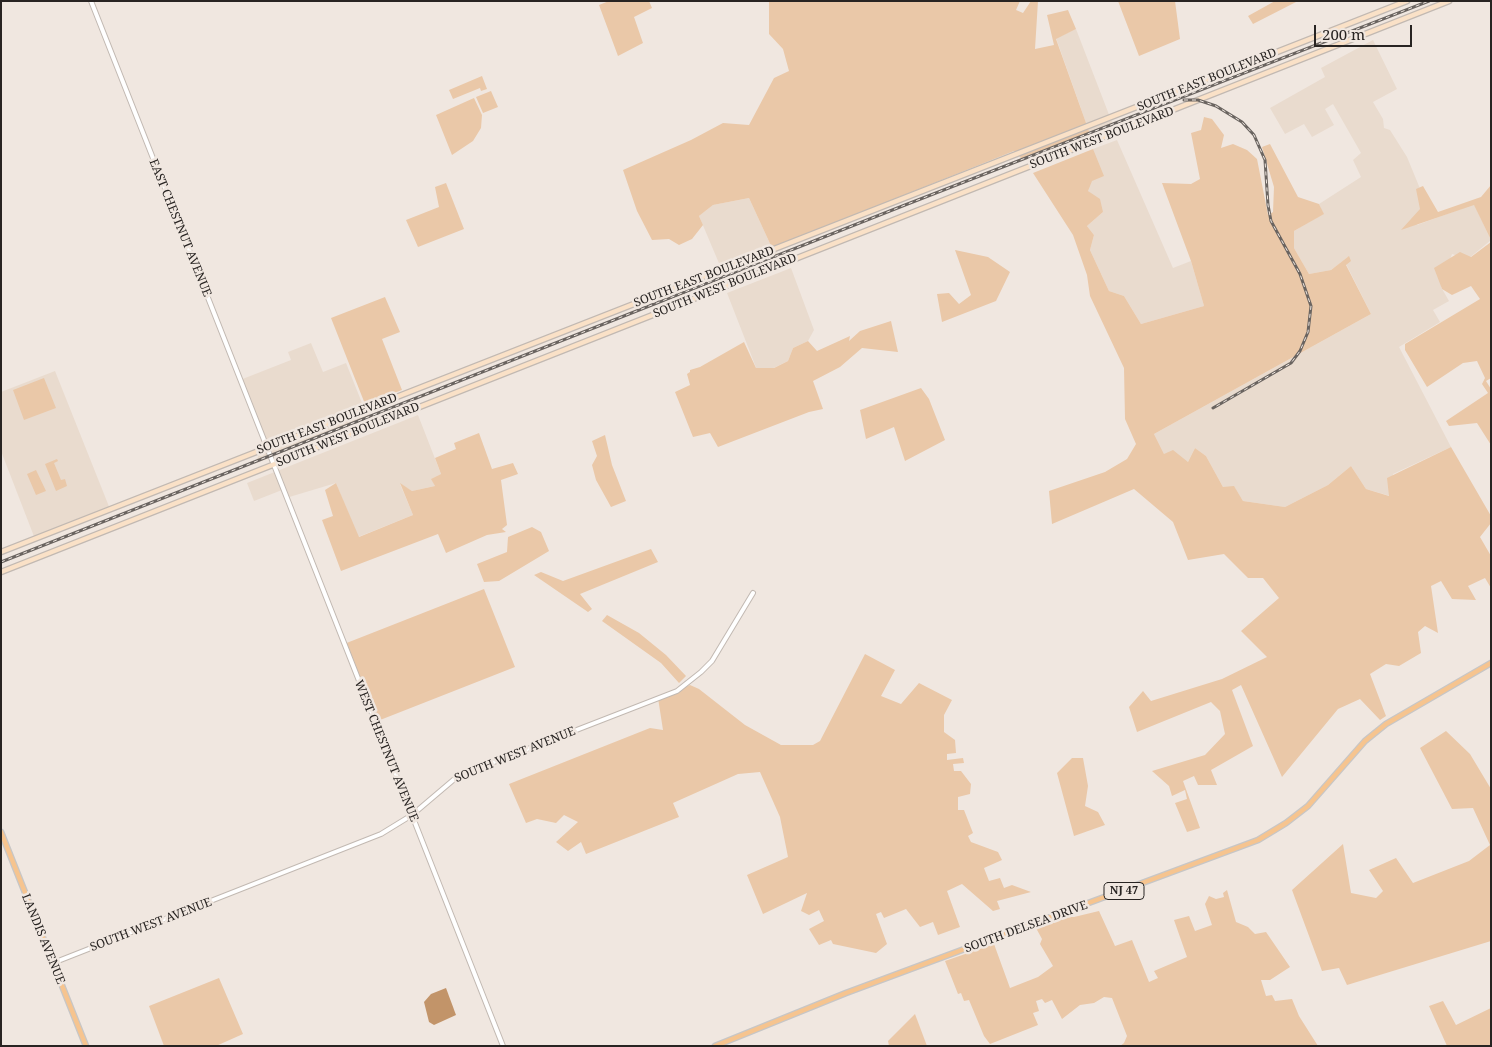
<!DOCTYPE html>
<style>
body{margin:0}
#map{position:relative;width:1492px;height:1047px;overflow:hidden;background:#f0e7e0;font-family:"Noto Serif",serif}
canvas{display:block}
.frame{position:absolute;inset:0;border:2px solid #282422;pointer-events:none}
.scale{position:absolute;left:1314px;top:25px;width:98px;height:22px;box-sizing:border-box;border:2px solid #282422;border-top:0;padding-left:6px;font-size:15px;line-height:18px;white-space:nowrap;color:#282422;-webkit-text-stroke:4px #f0e7e0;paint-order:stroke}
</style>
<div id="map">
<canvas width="1492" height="1047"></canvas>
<div class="frame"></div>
<div class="scale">200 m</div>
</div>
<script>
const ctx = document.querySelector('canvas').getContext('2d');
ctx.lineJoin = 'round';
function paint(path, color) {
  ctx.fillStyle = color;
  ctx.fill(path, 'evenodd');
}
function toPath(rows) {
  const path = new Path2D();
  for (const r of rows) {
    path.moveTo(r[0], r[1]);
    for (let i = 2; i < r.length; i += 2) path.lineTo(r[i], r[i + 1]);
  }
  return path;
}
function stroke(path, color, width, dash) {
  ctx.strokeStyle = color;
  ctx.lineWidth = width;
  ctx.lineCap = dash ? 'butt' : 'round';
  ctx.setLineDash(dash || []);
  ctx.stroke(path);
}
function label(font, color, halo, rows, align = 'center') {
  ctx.font = font + ' "Noto Serif",serif';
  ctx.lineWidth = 5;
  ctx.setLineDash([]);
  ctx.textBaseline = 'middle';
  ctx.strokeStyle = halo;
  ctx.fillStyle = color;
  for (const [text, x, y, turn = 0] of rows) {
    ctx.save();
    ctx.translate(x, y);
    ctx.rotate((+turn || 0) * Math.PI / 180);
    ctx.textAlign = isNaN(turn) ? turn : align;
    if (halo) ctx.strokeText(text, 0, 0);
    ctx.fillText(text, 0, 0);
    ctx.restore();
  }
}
const built = toPath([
 [1076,29,1113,125,1090,134,1056,38],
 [1373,40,1397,89,1373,102,1383,119,1384,128,1390,130,1407,157,1428,208,1417,225,1474,204,1491,240,1468,259,1452,254,1441,287,1449,301,1433,310,1440,322,1399,347,1451,447,1393,474,1390,496,1366,489,1351,466,1328,485,1285,507,1243,501,1234,487,1223,487,1206,456,1195,448,1188,462,1164,454,1154,434,1371,314,1346,264,1348,257,1331,270,1309,274,1294,248,1294,231,1323,214,1319,204,1361,177,1353,160,1361,153,1333,104,1325,109,1334,125,1312,137,1304,124,1285,134,1270,108,1325,77,1321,68],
 [1117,140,1173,268,1191,261,1204,306,1141,324,1124,296,1109,291,1090,250,1094,235,1087,226,1103,212,1088,191,1093,149],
 [749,198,772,248,780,256,723,278,721,268,699,216,713,205],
 [791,268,814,330,808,341,793,348,788,361,759,375,727,293],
 [311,343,323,372,346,363,364,408,372,417,254,464,265,444,240,380,291,360,288,352],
 [55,371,110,509,35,539,1,451,1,392],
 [418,415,441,474,432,479,435,486,412,491,400,484,413,515,358,537,336,483,286,498,282,490,254,501,247,483]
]);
const green = toPath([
 [609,1,649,1,652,8,634,17,643,43,618,56,599,5],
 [769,1,1020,1,1016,10,1023,13,1031,1,1038,1,1035,49,1054,45,1047,15,1068,10,1076,29,1056,39,1090,134,1023,160,1014,151,772,248,749,198,713,205,699,216,703,225,692,239,679,245,669,239,652,240,637,211,623,170,691,140,723,123,749,125,774,78,789,71,783,49,769,34],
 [1118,1,1175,1,1180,39,1139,56],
 [1275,1,1298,1,1253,24,1248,16],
 [482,76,487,89,481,91,480,88,453,99,449,90],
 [491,91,498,107,483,113,476,97],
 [474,98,482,115,481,128,473,141,452,155,436,115],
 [1204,117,1212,119,1224,135,1221,148,1233,144,1247,150,1257,159,1268,215,1273,212,1274,187,1262,147,1270,144,1298,197,1319,204,1324,214,1294,231,1294,248,1309,274,1331,270,1349,256,1351,261,1346,265,1371,314,1154,434,1164,454,1173,450,1188,462,1195,448,1206,456,1223,487,1234,486,1243,501,1285,507,1328,485,1351,466,1366,489,1389,496,1387,478,1451,447,1491,516,1491,523,1480,537,1491,556,1491,588,1485,578,1468,586,1476,600,1452,599,1441,581,1431,586,1438,633,1425,626,1418,632,1421,653,1399,666,1386,664,1370,674,1386,716,1380,720,1360,699,1338,709,1282,777,1241,685,1232,690,1253,746,1211,770,1217,785,1198,785,1194,776,1183,781,1200,828,1187,832,1175,803,1187,799,1185,790,1172,796,1169,786,1152,771,1205,755,1225,734,1220,711,1211,702,1137,732,1129,707,1143,691,1151,701,1222,679,1267,657,1241,631,1279,598,1263,578,1248,578,1224,554,1188,560,1173,522,1134,489,1052,524,1049,491,1105,472,1127,459,1136,444,1125,419,1124,368,1090,296,1087,275,1073,235,1033,173,1093,149,1104,176,1092,181,1088,191,1100,199,1103,212,1087,226,1094,235,1090,250,1109,291,1124,296,1141,324,1204,306,1191,261,1162,183,1191,184,1200,179,1191,133,1201,130],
 [446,183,464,229,418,247,406,220,439,207,435,187],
 [1491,185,1491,240,1474,205,1401,230,1420,209,1416,189,1423,186,1438,212,1481,197],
 [1491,242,1491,378,1486,381,1491,389,1491,445,1477,423,1449,426,1446,421,1488,393,1482,384,1485,378,1477,361,1463,363,1427,387,1405,350,1405,344,1480,299,1471,286,1452,295,1442,289,1434,268,1460,252,1471,257],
 [955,250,988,257,1010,272,996,301,942,322,937,294,949,293,959,304,971,295],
 [385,297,400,332,382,339,402,390,365,404,331,318],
 [891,321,898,352,862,348,840,367,813,381,823,409,809,412,718,447,710,433,693,437,675,392,690,385,687,374,690,372,690,370,700,367,744,342,756,368,774,368,788,361,793,348,808,341,817,351,850,336,849,341,860,331],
 [44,378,56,408,24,420,13,390],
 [921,388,929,399,945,440,905,461,894,427,866,439,860,410],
 [479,433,492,469,513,463,518,474,501,480,507,525,502,529,506,532,487,535,446,553,438,534,341,571,322,520,333,516,325,490,336,483,359,537,413,515,400,483,412,491,435,486,431,479,441,474,435,458,456,449,454,443],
 [605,435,612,465,626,501,611,507,596,480,592,465,597,456,592,441],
 [57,459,58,461,54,463,61,480,65,479,67,486,56,491,45,464],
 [36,470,46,491,36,495,27,474],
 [532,527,541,532,549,551,499,581,484,582,477,564,507,552,508,537],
 [651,549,658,562,580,594,592,609,588,612,534,575,541,572,563,581],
 [484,589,515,667,375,722,344,644],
 [607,615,639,633,666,655,686,676,679,683,661,663,602,621],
 [865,654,895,670,881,696,901,704,919,683,952,700,944,715,944,732,955,740,956,753,947,754,947,760,963,758,964,763,953,764,954,771,961,771,971,784,970,794,958,797,958,810,964,810,973,833,968,836,971,842,998,852,1002,860,984,868,989,881,1000,878,1004,888,1012,885,1031,892,997,901,1000,909,993,911,962,884,947,891,960,927,938,935,933,922,920,927,906,909,884,918,881,912,876,914,887,944,876,953,833,944,831,940,819,945,809,929,824,921,819,910,809,915,801,911,807,893,763,914,747,875,788,857,780,817,760,772,738,774,673,803,679,817,586,854,581,842,568,851,556,842,578,822,564,815,556,823,537,819,526,823,509,784,650,728,663,730,658,698,690,685,699,689,745,725,781,745,813,745,820,741],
 [1446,731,1470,754,1491,789,1491,941,1347,985,1339,968,1322,971,1292,890,1343,844,1351,893,1376,898,1383,891,1369,870,1396,858,1413,883,1469,861,1490,845,1473,808,1452,809,1420,748],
 [1072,758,1083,758,1088,786,1085,806,1098,812,1105,825,1074,836,1057,773],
 [1227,890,1236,922,1248,927,1255,934,1266,932,1290,967,1270,980,1261,980,1266,996,1272,995,1275,1001,1292,999,1299,1016,1318,1046,1120,1046,1124,1043,1127,1036,1112,998,1104,997,1094,1003,1080,1005,1062,1019,1052,1000,1045,1003,1042,999,1036,1001,1039,1011,1033,1013,1038,1025,990,1044,984,1036,969,1000,964,1001,961,993,958,994,945,961,994,944,1010,988,1038,977,1053,966,1040,944,1042,939,1036,928,1066,917,1074,917,1099,911,1115,946,1132,940,1149,982,1158,978,1154,971,1187,957,1174,920,1189,916,1195,931,1212,925,1205,904,1209,896,1216,899,1224,897,1223,893],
 [219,978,243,1034,216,1046,164,1046,149,1006],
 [1443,1001,1456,1025,1491,1008,1491,1046,1447,1046,1429,1006],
 [915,1014,927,1046,889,1046,888,1041]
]);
const water = toPath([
 [446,988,456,1015,434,1025,429,1022,424,1002,431,994]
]);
const tertiary = toPath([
 [91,1,503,1046],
 [53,963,381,834,412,815,458,776,677,691,701,672,712,661,753,593]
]);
const secondary = toPath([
 [678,287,684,302],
 [1,552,1407,1],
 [1,572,1449,1]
]);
const primary = toPath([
 [1,832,86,1046],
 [715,1046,846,993,1258,840,1286,823,1308,806,1365,741,1386,724,1491,663]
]);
const rail = toPath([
 [1184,100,1198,100,1216,106,1242,122,1254,135,1265,160,1268,205,1271,221,1300,274,1311,306,1308,332,1300,351,1291,363,1213,408],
 [1,562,905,205,1429,1]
]);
const shields = [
 [1124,891,40]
];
const shieldNames = [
 ["NJ 47",1124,891]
];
const streetNames = [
 ["SOUTH EAST BOULEVARD",1207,80,-22],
 ["SOUTH WEST BOULEVARD",1102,138,-21],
 ["EAST CHESTNUT AVENUE",180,228,68],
 ["SOUTH EAST BOULEVARD",704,277,-21],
 ["SOUTH WEST BOULEVARD",725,286,-22],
 ["SOUTH EAST BOULEVARD",327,424,-21],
 ["SOUTH WEST BOULEVARD",348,435,-22],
 ["WEST CHESTNUT AVENUE",386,751,68],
 ["SOUTH WEST AVENUE",515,755,-22],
 ["SOUTH WEST AVENUE",151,925,-21],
 ["SOUTH DELSEA DRIVE",1026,927,-20],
 ["LANDIS AVENUE",43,939,68]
];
paint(built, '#e9dbce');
paint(green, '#eac8a8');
paint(water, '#c29469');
stroke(tertiary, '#c2b9b2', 6);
stroke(secondary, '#c2b9b2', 7);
stroke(primary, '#c7c6c6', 7);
stroke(tertiary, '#fff', 4);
stroke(secondary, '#fae1c7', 4.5);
stroke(primary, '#f6c48f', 4.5);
stroke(rail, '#6a6460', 3);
stroke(rail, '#f0e7e0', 1, [4]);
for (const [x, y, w] of shields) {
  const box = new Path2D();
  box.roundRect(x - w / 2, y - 8.5, w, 17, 4);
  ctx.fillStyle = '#f0e7e0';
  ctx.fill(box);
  stroke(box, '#282422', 1);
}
label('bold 11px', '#282422', null, shieldNames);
label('12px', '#282422', '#f0e7e0', streetNames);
</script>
